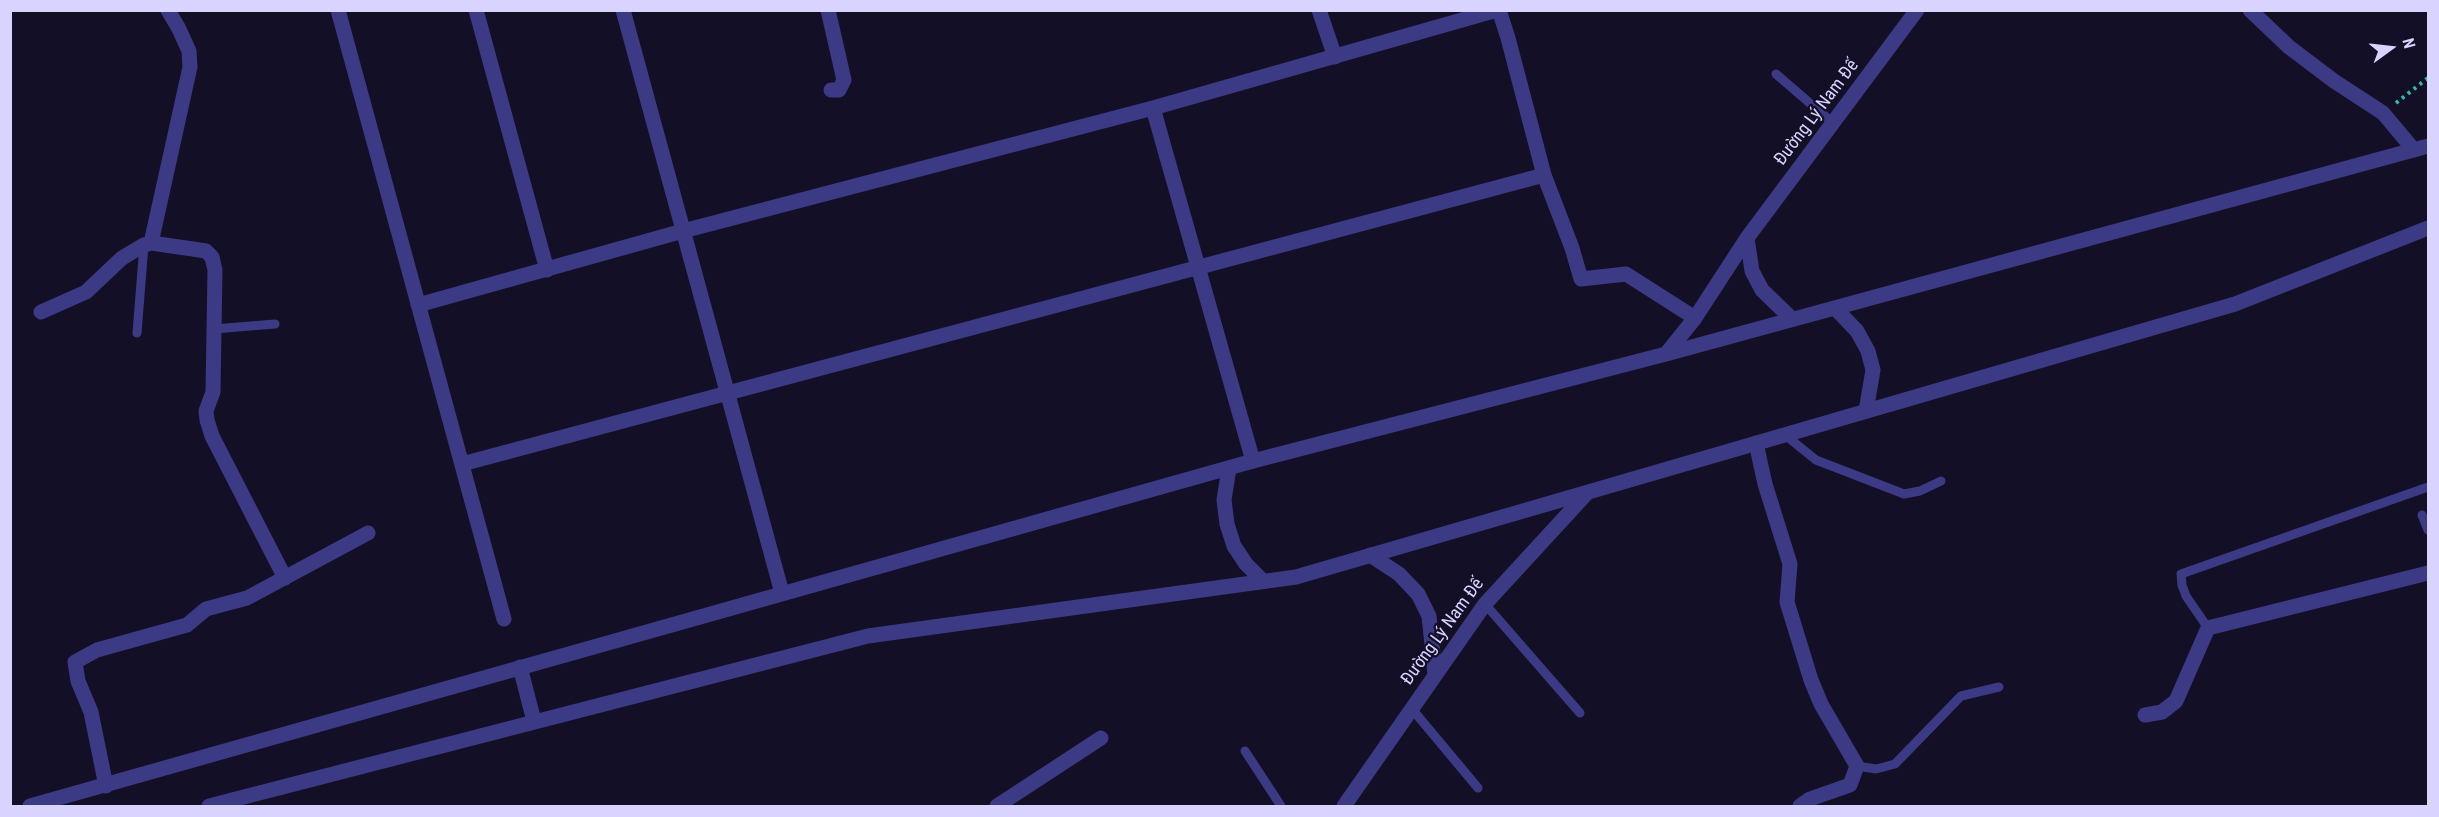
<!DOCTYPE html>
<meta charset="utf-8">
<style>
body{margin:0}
#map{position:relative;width:2439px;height:817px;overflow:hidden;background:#130f26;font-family:"Roboto Condensed",sans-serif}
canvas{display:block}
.frame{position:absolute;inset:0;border:12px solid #d9d4ff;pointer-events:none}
.north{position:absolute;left:2361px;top:18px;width:60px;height:60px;-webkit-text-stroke:4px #130f26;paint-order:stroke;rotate:75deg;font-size:16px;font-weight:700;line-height:24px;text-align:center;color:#d9d4ff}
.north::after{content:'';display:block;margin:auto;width:21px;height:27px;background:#d9d4ff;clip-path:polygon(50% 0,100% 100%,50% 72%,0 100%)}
</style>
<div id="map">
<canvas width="2439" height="817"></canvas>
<div class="frame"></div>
<div class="north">N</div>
</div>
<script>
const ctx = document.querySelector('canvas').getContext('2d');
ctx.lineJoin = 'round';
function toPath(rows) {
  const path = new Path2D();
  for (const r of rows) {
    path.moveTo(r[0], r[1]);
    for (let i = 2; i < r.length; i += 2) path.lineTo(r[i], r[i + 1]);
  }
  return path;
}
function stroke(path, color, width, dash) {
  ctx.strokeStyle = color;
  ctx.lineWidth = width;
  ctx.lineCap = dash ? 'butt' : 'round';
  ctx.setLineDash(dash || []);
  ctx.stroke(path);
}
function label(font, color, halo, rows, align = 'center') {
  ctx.font = font + ' "Roboto Condensed",sans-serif';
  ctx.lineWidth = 4.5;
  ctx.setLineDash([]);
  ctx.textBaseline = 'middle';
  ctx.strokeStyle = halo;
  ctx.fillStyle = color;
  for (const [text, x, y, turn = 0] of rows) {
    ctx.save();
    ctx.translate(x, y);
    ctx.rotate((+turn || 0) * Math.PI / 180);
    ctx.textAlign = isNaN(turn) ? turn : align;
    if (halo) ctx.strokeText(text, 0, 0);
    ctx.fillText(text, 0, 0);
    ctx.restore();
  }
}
const path = toPath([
 [2396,103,2428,78]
]);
const service = toPath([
 [1776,74,1834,124],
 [214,329,275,324],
 [137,333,144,245],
 [1785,435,1816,460,1904,494,1920,491,1941,481],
 [2422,515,2428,530],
 [1485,604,1580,713],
 [2208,628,2186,596,2182,585,2181,574,2428,487],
 [1412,709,1478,788],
 [1245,751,1281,806],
 [1857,766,1876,769,1895,764,1961,696,1999,687]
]);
const minor = toPath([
 [338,10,504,619],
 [476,10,547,270],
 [623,10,782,593],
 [828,10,844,80,839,90,831,90],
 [1319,10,1335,57],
 [1499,10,1508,38,1544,175,1572,248,1581,279,1626,274,1695,318],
 [2250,10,2289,47,2334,81,2383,113,2414,150],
 [1153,108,1253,461],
 [151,243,190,67,189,51,179,29,168,10],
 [418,305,683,231,1153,108,1497,10],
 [41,312,86,292,122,258,144,245,151,243,193,249,206,251,212,257,215,270,213,392,206,411,207,420,212,436,285,578],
 [1756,443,1765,484,1790,564,1787,602,1811,680,1821,704,1857,766,1850,785,1810,799,1800,806],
 [462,464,1544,175],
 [2145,715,2162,712,2176,701,2208,628,2428,573],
 [106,786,91,712,78,681,75,662,97,650,187,625,206,609,247,598,368,533],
 [997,806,1101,738]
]);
const tertiary = toPath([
 [1747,238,1752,271,1762,290,1792,319],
 [1835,308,1857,331,1868,351,1873,370,1866,411],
 [1666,354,1695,318,1747,238,1917,10],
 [1229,468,1224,500,1227,524,1234,546,1246,564,1263,581],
 [1370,555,1399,574,1418,594,1429,616,1435,674],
 [520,667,534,721],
 [30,806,1253,461,1666,354,2428,146],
 [209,806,868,636,1296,577,2235,304,2428,228],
 [1344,806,1485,604,1588,492]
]);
const streetNames = [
 ["Đường Lý Nam Đế",1817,113,-53],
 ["Đường Lý Nam Đế",1443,632,-54]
];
stroke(path, '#2fb8b0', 4, [3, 4.5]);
stroke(service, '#3d3a85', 9);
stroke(minor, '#3d3a85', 15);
stroke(tertiary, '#3d3a85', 15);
label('18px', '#d9d4ff', '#130f26', streetNames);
</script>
